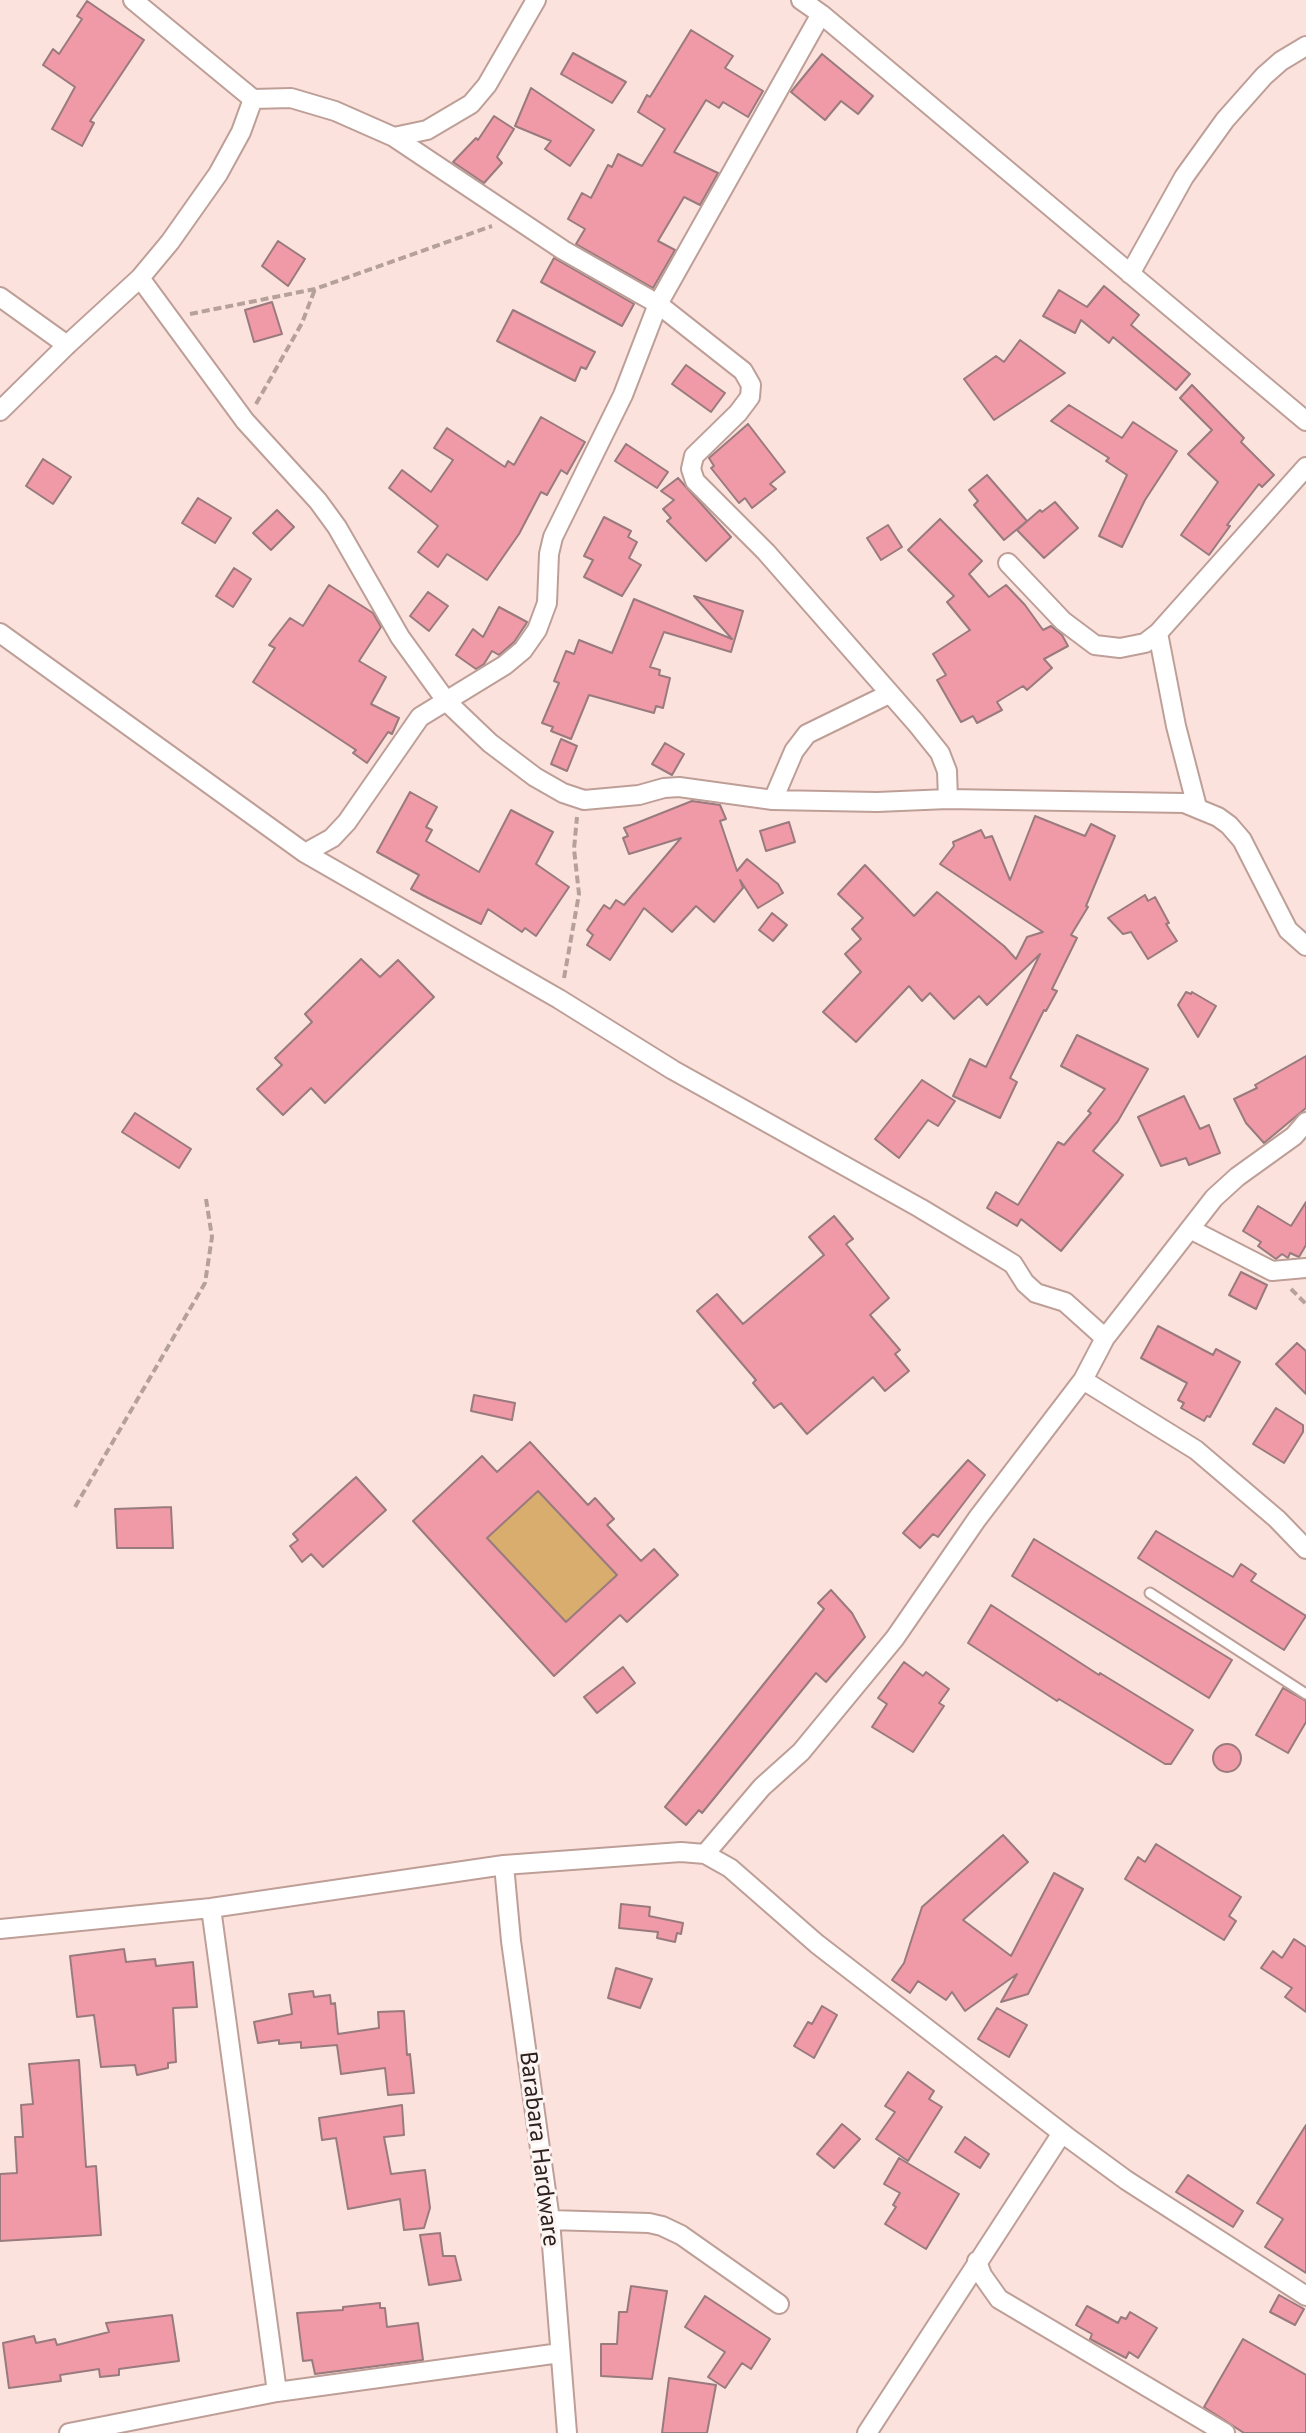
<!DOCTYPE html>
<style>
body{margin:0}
canvas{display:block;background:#fce2dc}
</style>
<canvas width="1306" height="2433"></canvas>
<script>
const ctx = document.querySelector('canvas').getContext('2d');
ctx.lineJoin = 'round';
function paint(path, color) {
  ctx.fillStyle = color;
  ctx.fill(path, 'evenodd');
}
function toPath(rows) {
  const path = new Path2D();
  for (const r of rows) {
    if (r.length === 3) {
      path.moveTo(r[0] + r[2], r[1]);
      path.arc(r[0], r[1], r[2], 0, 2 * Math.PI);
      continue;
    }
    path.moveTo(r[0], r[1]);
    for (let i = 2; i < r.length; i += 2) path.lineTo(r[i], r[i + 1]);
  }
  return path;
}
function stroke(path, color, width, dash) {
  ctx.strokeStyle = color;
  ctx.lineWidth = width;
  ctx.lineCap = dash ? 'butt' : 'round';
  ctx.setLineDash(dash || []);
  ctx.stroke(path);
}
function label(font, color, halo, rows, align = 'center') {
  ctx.font = font + ' "PT Sans",sans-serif';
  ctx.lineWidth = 6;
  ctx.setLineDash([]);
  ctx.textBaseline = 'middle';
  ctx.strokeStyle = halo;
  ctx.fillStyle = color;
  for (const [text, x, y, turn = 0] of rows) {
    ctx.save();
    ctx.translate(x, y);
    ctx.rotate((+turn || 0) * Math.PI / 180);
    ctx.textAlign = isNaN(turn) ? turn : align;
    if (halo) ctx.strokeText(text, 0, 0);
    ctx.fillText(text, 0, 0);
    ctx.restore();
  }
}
const green = toPath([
 [538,1491,617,1575,566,1622,487,1538]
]);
const building = toPath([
 [87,1,144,40,90,121,94,123,82,146,52,129,75,87,43,65,53,49,59,54,82,19,77,16,87,1],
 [691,30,733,56,725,68,763,91,748,117,723,102,719,108,706,100,674,152,718,173,700,205,684,197,658,241,675,250,653,288,576,244,585,229,568,219,582,193,591,198,608,165,612,167,618,154,642,166,665,129,638,112,647,95,650,97,691,30],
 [573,53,626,82,612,103,561,74,573,53],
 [822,54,873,96,858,114,841,101,825,120,791,92,822,54],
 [531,88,594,130,570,166,545,149,551,141,515,126,531,88],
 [494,116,514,129,497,157,502,163,484,183,453,162,476,138,478,140,494,116],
 [278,241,305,259,288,286,262,266,278,241],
 [554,258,634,304,622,326,541,282,554,258],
 [1104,286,1139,315,1131,325,1190,374,1176,390,1113,337,1109,343,1081,320,1075,333,1043,316,1059,290,1087,307,1104,286],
 [272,302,282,334,254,342,245,310,272,302],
 [513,310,595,352,586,369,581,367,575,381,497,341,513,310],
 [1020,340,1065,373,994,420,964,379,996,356,1004,362,1020,340],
 [686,365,725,393,711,412,672,384,686,365],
 [1192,385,1244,438,1241,442,1274,475,1262,487,1259,484,1227,525,1230,526,1209,555,1181,535,1218,482,1188,454,1212,430,1180,398,1192,385],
 [1069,405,1122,438,1133,422,1177,451,1145,500,1122,547,1099,536,1127,475,1106,461,1109,458,1051,421,1069,405],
 [541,417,585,442,567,474,561,470,547,495,541,492,519,534,487,580,447,554,438,567,418,552,438,526,389,488,402,470,431,492,453,460,434,448,447,428,505,467,508,461,514,465,541,417],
 [748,424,785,472,770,484,776,489,752,508,745,498,739,503,711,468,714,466,709,458,748,424],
 [626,444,668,472,657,488,615,461,626,444],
 [43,459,71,477,53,504,26,486,43,459],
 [987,475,1027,521,1004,540,974,505,978,501,969,490,987,475],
 [678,478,731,537,706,561,667,521,671,518,663,509,674,500,661,491,678,478],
 [198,498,231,518,215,543,182,523,198,498],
 [1055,502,1078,528,1044,558,1017,530,1040,510,1042,512,1055,502],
 [277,510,294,527,271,550,253,533,277,510],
 [604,517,631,531,628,537,637,542,629,558,641,565,622,596,584,577,593,560,584,556,604,517],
 [940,519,982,561,969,574,989,597,1006,585,1025,605,1043,630,1051,626,1062,635,1068,646,1044,659,1052,668,1027,690,1023,686,997,702,1002,710,977,723,973,716,961,722,937,680,946,675,933,654,970,630,947,602,954,596,908,550,940,519],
 [888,525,902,547,881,560,867,538,888,525],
 [234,568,251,579,233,607,216,596,234,568],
 [329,585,373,613,381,627,359,661,386,677,371,704,399,718,392,734,388,732,367,763,353,753,356,750,253,682,275,648,269,645,290,618,303,626,329,585],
 [428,592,448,606,429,631,410,616,428,592],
 [694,596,743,611,731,652,664,632,650,667,660,670,659,675,670,678,663,708,656,706,654,713,589,695,571,739,551,731,553,727,542,723,559,683,554,681,566,651,574,654,579,640,612,653,634,599,732,639,694,596],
 [499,607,527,622,526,624,514,642,499,655,492,651,484,664,476,669,456,655,473,629,483,637,499,607],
 [561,739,577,746,567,771,551,764,561,739],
 [665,743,684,754,672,775,652,764,665,743],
 [410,792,437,807,426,827,432,830,426,841,479,872,511,810,553,832,536,864,569,887,536,936,525,928,522,932,488,909,481,924,428,898,411,889,419,875,377,852,410,792],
 [692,801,720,805,726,819,720,821,737,871,747,859,778,884,783,893,758,908,740,880,743,888,714,922,696,906,672,932,644,908,610,960,587,945,593,935,587,930,604,905,610,909,616,900,624,905,681,838,629,854,623,838,628,836,624,828,692,801],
 [1035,816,1085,836,1091,824,1115,836,1086,906,1088,907,1071,935,1077,938,1052,989,1057,991,1046,1011,1044,1010,1010,1078,1017,1082,1000,1118,953,1096,970,1059,986,1067,1040,954,987,1005,979,996,954,1019,930,993,922,1001,909,986,856,1042,823,1012,861,972,845,954,861,939,852,929,863,918,838,894,865,865,914,916,937,892,1004,946,1016,959,1027,937,1043,932,940,864,954,846,953,842,981,830,985,838,992,836,1010,880,1035,816],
 [789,822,795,842,766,851,760,831,789,822],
 [1145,895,1148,901,1155,897,1169,923,1166,924,1177,941,1148,959,1131,932,1123,934,1108,918,1145,895],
 [772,913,787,925,773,941,759,930,772,913],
 [361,959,380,977,398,960,434,997,325,1103,311,1088,283,1115,257,1089,282,1065,275,1058,312,1022,305,1014,361,959],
 [1186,992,1191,994,1192,992,1216,1006,1198,1037,1178,1005,1186,992],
 [1077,1035,1148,1069,1118,1121,1093,1151,1123,1175,1061,1251,1021,1219,1017,1226,987,1208,996,1192,1018,1205,1058,1142,1064,1145,1091,1113,1088,1111,1105,1089,1061,1066,1077,1035],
 [1306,1056,1306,1108,1264,1143,1246,1123,1234,1099,1257,1088,1255,1085,1306,1056],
 [922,1080,955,1101,938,1126,928,1120,899,1158,875,1139,922,1080],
 [1184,1096,1200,1129,1209,1125,1220,1153,1189,1165,1186,1158,1161,1166,1138,1117,1184,1096],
 [135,1113,191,1149,179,1168,122,1132,135,1113],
 [1306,1202,1306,1245,1299,1257,1290,1253,1288,1258,1282,1254,1276,1259,1258,1246,1261,1242,1243,1231,1258,1206,1291,1226,1306,1202],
 [834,1216,853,1239,846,1244,889,1298,870,1315,900,1350,895,1354,909,1371,885,1391,873,1377,807,1434,781,1403,774,1408,753,1383,756,1380,697,1311,717,1294,743,1324,824,1255,809,1237,834,1216],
 [1241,1272,1267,1285,1256,1309,1229,1295,1241,1272],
 [1158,1326,1213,1355,1216,1349,1240,1362,1210,1417,1207,1416,1204,1421,1181,1408,1184,1403,1178,1400,1187,1383,1141,1358,1158,1326],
 [1297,1343,1306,1351,1306,1394,1276,1364,1297,1343],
 [474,1395,515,1403,512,1420,471,1411,474,1395],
 [1276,1408,1303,1425,1303,1432,1284,1463,1253,1444,1276,1408],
 [530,1442,588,1505,595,1498,614,1519,607,1525,641,1561,654,1549,678,1575,627,1622,620,1615,554,1676,413,1521,482,1456,497,1472,530,1442],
 [538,1491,617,1575,566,1622,487,1538,538,1491],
 [968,1460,985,1475,938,1537,933,1534,920,1548,903,1533,968,1460],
 [356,1477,386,1510,323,1567,311,1554,302,1562,290,1546,298,1540,293,1534,356,1477],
 [171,1507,173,1548,117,1548,115,1509,171,1507],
 [1156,1531,1233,1577,1241,1564,1256,1574,1251,1581,1306,1616,1284,1650,1138,1558,1156,1531],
 [1034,1539,1232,1660,1209,1698,1012,1576,1034,1539],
 [831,1590,852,1613,865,1637,826,1682,816,1673,702,1813,699,1810,686,1825,665,1807,824,1609,818,1603,831,1590],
 [991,1605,1099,1675,1100,1673,1193,1730,1171,1764,1165,1764,1059,1699,1057,1701,968,1643,991,1605],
 [904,1662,923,1676,926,1672,949,1689,939,1703,944,1706,913,1752,872,1727,887,1704,878,1698,904,1662],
 [623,1667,635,1683,597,1713,584,1697,623,1667],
 [1283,1688,1306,1701,1306,1722,1288,1753,1256,1735,1283,1688],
 [1227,1758,14],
 [1003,1835,1028,1862,963,1920,1011,1956,1054,1873,1083,1889,1028,1994,1001,2002,1017,1974,965,2011,952,1992,946,2000,918,1981,910,1993,892,1980,904,1963,922,1907,1003,1835],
 [1156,1844,1241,1897,1229,1916,1236,1921,1224,1940,1125,1879,1138,1857,1145,1862,1156,1844],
 [621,1904,650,1907,649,1916,683,1923,681,1934,677,1933,675,1942,657,1938,658,1932,619,1928,621,1904],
 [1294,1939,1306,1947,1306,2012,1285,1997,1292,1988,1261,1968,1273,1951,1282,1958,1294,1939],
 [124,1949,126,1962,155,1959,156,1966,193,1962,197,2007,173,2008,176,2062,168,2063,168,2068,137,2075,135,2065,101,2067,94,2015,77,2017,70,1956,124,1949],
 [616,1968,652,1979,640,2008,608,1998,616,1968],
 [313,1991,314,1997,330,1995,331,2004,335,2003,338,2034,379,2028,378,2012,404,2011,407,2055,410,2054,414,2093,388,2095,385,2068,341,2074,337,2045,301,2048,301,2042,279,2044,279,2040,258,2043,254,2022,292,2014,289,1994,313,1991],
 [822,2006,837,2015,814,2058,794,2046,808,2022,812,2024,822,2006],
 [997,2008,1027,2025,1009,2057,978,2039,997,2008],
 [79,2060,86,2167,96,2166,101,2235,0,2241,0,2174,17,2173,15,2137,23,2137,21,2105,33,2104,29,2064,79,2060],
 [908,2072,934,2091,929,2099,942,2107,908,2161,876,2139,895,2112,885,2106,908,2072],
 [402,2105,404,2135,384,2137,391,2174,425,2170,430,2208,424,2228,404,2230,400,2199,348,2209,336,2138,322,2140,319,2118,402,2105],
 [842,2124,860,2139,834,2168,817,2154,842,2124],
 [1306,2125,1306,2273,1265,2247,1283,2219,1257,2203,1306,2125],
 [965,2137,989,2154,980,2168,955,2152,965,2137],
 [899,2158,959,2194,926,2249,885,2224,896,2207,893,2205,900,2193,884,2184,899,2158],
 [1188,2175,1243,2211,1233,2227,1176,2192,1188,2175],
 [440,2233,443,2256,455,2256,461,2280,429,2285,420,2235,440,2233],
 [631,2286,667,2291,652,2379,601,2376,601,2344,617,2344,619,2312,627,2312,631,2286],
 [1279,2295,1304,2309,1295,2325,1270,2312,1279,2295],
 [705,2296,770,2339,751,2369,742,2363,725,2388,708,2377,725,2352,685,2327,705,2296],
 [380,2303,380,2308,385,2308,387,2327,418,2323,423,2360,315,2374,312,2360,303,2361,297,2313,343,2310,343,2307,380,2303],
 [1087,2306,1118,2323,1121,2317,1126,2319,1130,2312,1157,2328,1138,2358,1129,2352,1126,2358,1090,2339,1092,2334,1076,2325,1087,2306],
 [172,2315,179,2361,119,2369,119,2375,100,2377,99,2369,60,2375,61,2381,9,2388,3,2343,34,2336,36,2343,55,2339,57,2345,109,2332,106,2323,172,2315],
 [1243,2339,1306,2375,1306,2433,1244,2433,1204,2407,1243,2339],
 [669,2378,716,2385,707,2433,662,2433,669,2378]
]);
const path = toPath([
 [190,314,315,289,492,226],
 [256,404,302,323,315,289],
 [564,978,579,894,574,849,577,817],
 [1291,1289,1306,1304],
 [75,1507,205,1283,212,1237,206,1199]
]);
const service = toPath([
 [1150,1593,1306,1694]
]);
const minor = toPath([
 [133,0,253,99],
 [801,0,821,14,1306,421],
 [394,137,427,130,471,104,487,85,536,0],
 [1130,274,1184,177,1225,120,1264,76,1281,61,1306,46],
 [140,278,245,421,318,501,337,527,400,637,447,702,490,743,535,777,563,793,584,800,639,795,664,788,679,787,773,800,877,802,948,799,1184,803,1218,817,1229,825,1242,840,1288,930,1306,946],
 [0,297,67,345],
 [0,411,67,345,140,278,170,242,218,174,241,132,253,99,291,98,335,111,394,137,563,250,658,304,743,371,751,385,750,397,738,413,694,456,691,469,695,481,766,552,916,723,940,753,947,771,948,799],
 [1008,563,1063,621,1095,645,1120,648,1145,643,1158,633,1306,467],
 [0,633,305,853,559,999,673,1070,920,1208,1000,1256,1013,1264,1025,1283,1036,1293,1065,1302,1105,1338],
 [1158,633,1176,726,1197,807],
 [773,800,794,751,807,734,889,694],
 [305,853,332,838,347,822,420,717,505,665,523,650,537,630,547,603,549,554,553,537,623,395,658,304,821,14],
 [1190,1229,1272,1271,1306,1268],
 [1083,1380,1196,1450,1277,1519,1306,1549],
 [705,1854,762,1787,801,1752,895,1638,977,1519,1083,1380,1105,1338,1214,1198,1237,1177,1294,1136,1306,1122],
 [504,1865,511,1941,550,2220,567,2433],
 [211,1908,277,2392],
 [0,1929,211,1908,504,1865,681,1852,705,1854,730,1868,817,1944,1066,2136,1126,2180,1306,2296],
 [550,2220,649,2223,662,2226,681,2235,779,2304],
 [977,2261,982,2275,999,2299,1225,2433],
 [69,2433,277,2392,560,2353],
 [867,2433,1062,2133]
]);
const streetNames = [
 ["Barabara Hardware",539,2149,83]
];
paint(green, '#d8ad6e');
paint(building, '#ef9aa6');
stroke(building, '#997a7e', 2);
stroke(service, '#be9f98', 13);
stroke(minor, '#be9f98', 22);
stroke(path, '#b6a09b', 4, [8, 4]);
stroke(service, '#fff', 9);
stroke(minor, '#fff', 18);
label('24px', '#2c201d', '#fbf4f2', streetNames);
</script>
